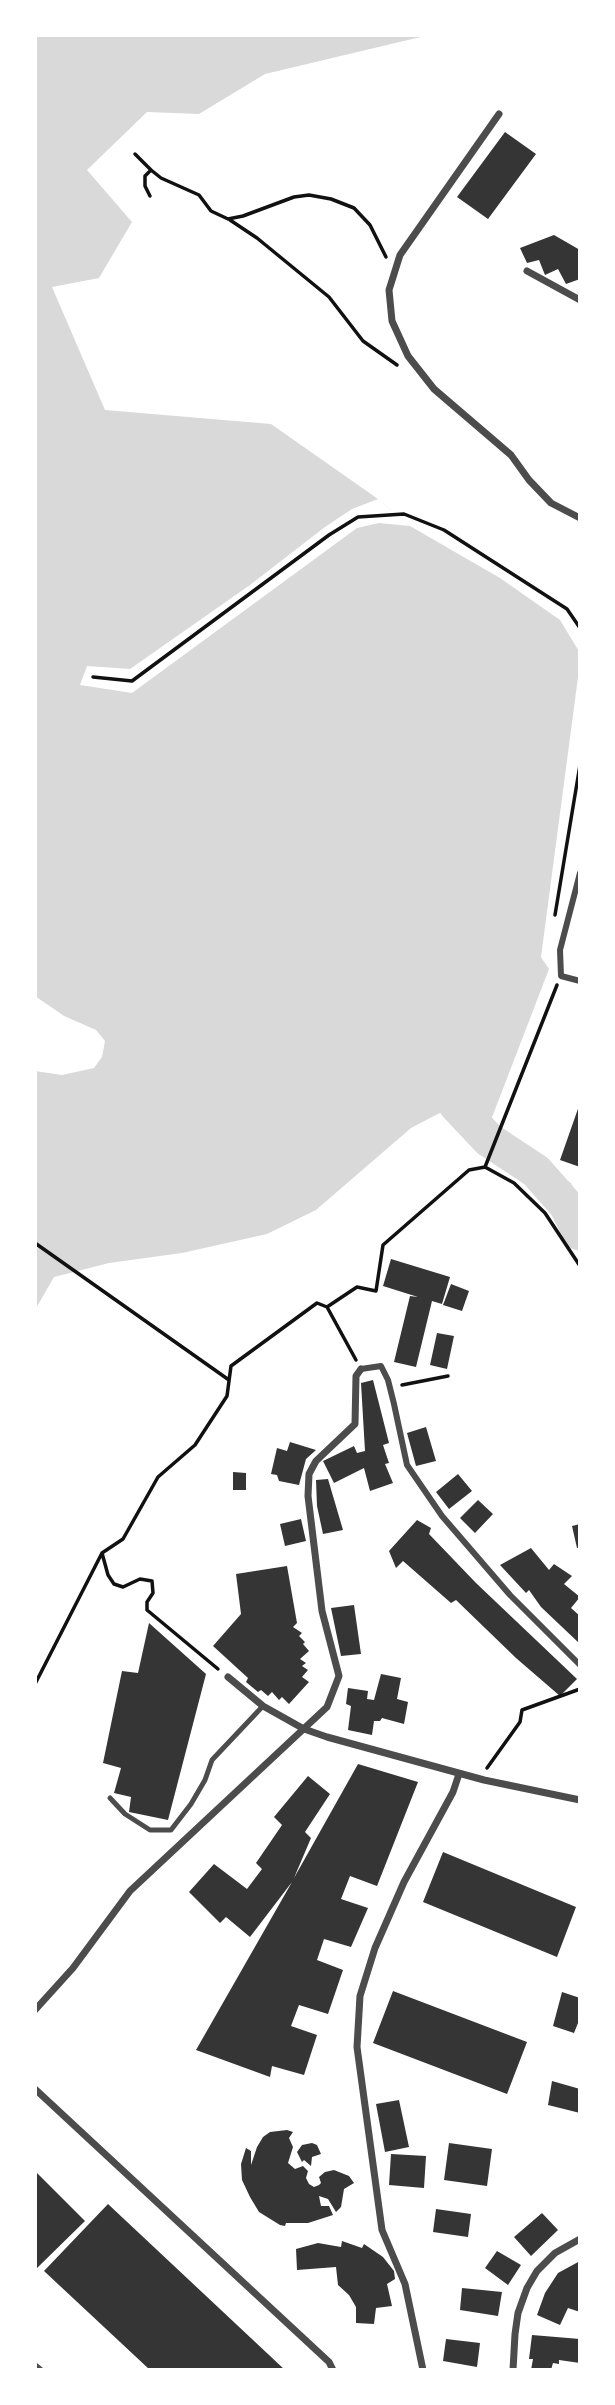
<!DOCTYPE html>
<style>
body{margin:0}
#map{position:relative;width:615px;height:2405px;overflow:hidden;background:#fff;font-family:"Space Grotesk",sans-serif}
canvas{display:block}
.frame{position:absolute;inset:0;border:37px solid #fff;pointer-events:none}
</style>
<div id="map">
<canvas width="615" height="2405"></canvas>
<div class="frame"></div>
</div>
<script>
const ctx = document.querySelector('canvas').getContext('2d');
ctx.lineJoin = 'round';
function paint(path, color) {
  ctx.fillStyle = color;
  ctx.fill(path, 'evenodd');
}
function toPath(rows) {
  const path = new Path2D();
  for (const r of rows) {
    path.moveTo(r[0], r[1]);
    for (let i = 2; i < r.length; i += 2) path.lineTo(r[i], r[i + 1]);
  }
  return path;
}
function stroke(path, color, width, dash) {
  ctx.strokeStyle = color;
  ctx.lineWidth = width;
  ctx.lineCap = dash ? 'butt' : 'round';
  ctx.setLineDash(dash || []);
  ctx.stroke(path);
}
const water = toPath([
 [35,35,429,35,265,74,199,114,147,112,87,170,132,222,99,278,52,287,105,410,271,424,378,499,410,526,500,578,560,620,580,653,580,662,541,957,549,969,486,1133,455,1105,411,1128,316,1210,267,1234,182,1253,109,1263,54,1277,35,1310,35,1071,62,1075,94,1068,102,1057,105,1041,96,1030,64,1016,35,996],
 [531,1158,571,1183,580,1206,580,1244,520,1167]
]);
const pier = toPath([
 [378,499,410,526,379,523,357,528,132,693,80,685,87,666,130,669,250,585,325,527,352,509]
]);
const river = toPath([
 [456,1105,489,1140,536,1171,566,1205,580,1233]
]);
const building = toPath([
 [505,132,536,154,488,219,457,197],
 [554,235,580,250,580,279,566,284,558,269,545,275,539,260,527,263,520,248],
 [580,1103,580,1167,560,1160],
 [391,1259,450,1277,442,1304,432,1301,416,1367,394,1362,410,1296,418,1297,383,1286],
 [451,1284,469,1291,462,1311,443,1305],
 [437,1333,454,1336,447,1369,430,1365],
 [373,1380,389,1443,383,1445,389,1463,385,1464,393,1483,370,1491,364,1468,334,1483,323,1461,354,1446,357,1453,365,1451,361,1383],
 [426,1427,436,1461,416,1466,407,1433],
 [290,1442,316,1450,306,1459,299,1485,279,1481,277,1475,271,1474,277,1448,287,1451],
 [233,1472,246,1473,246,1490,233,1490],
 [458,1474,472,1491,449,1509,436,1492],
 [328,1479,343,1530,323,1534,317,1506,316,1480],
 [478,1500,493,1514,475,1533,460,1518],
 [301,1519,306,1541,285,1546,280,1524],
 [417,1520,431,1528,429,1534,476,1583,577,1679,560,1696,516,1658,456,1600,451,1603,403,1561,396,1568,389,1551],
 [580,1524,580,1547,577,1548,572,1526],
 [531,1548,549,1570,554,1564,572,1576,564,1584,580,1597,571,1608,580,1616,580,1644,541,1607,529,1590,526,1593,500,1565],
 [287,1566,297,1623,293,1627,302,1633,299,1636,305,1642,303,1644,309,1651,300,1659,306,1663,302,1666,308,1670,302,1677,309,1682,289,1704,282,1697,279,1700,272,1692,268,1696,261,1690,258,1692,246,1682,248,1678,213,1646,241,1614,236,1574],
 [354,1605,361,1654,341,1656,331,1608],
 [149,1623,206,1674,168,1820,129,1812,131,1797,114,1793,121,1768,103,1763,122,1671,138,1673],
 [381,1674,401,1678,397,1699,408,1702,404,1724,382,1718,380,1721,374,1721,372,1735,348,1730,351,1706,346,1704,348,1688,368,1691,367,1699,374,1700],
 [358,1764,418,1782,377,1886,350,1876,341,1899,368,1908,351,1947,324,1939,317,1960,343,1970,328,2014,299,2005,291,2026,317,2035,304,2075,272,2066,270,2077,196,2050,292,1882,250,1937,226,1917,220,1923,189,1892,214,1864,247,1889,262,1869,256,1863,282,1825,274,1817,308,1776,330,1794,305,1832,311,1838,294,1878],
 [443,1852,576,1907,557,1957,423,1902],
 [393,1991,527,2042,507,2094,373,2043],
 [562,1992,580,1998,580,2018,574,2033,553,2026],
 [552,2081,580,2089,580,2113,548,2105],
 [399,2100,409,2147,385,2152,376,2104],
 [287,2130,293,2132,289,2138,293,2147,288,2163,295,2169,303,2166,308,2171,306,2178,309,2184,314,2187,319,2185,321,2183,319,2177,325,2172,334,2170,349,2176,354,2183,344,2189,341,2207,336,2212,328,2199,319,2196,321,2206,329,2206,333,2215,308,2223,286,2223,285,2226,280,2225,259,2212,250,2197,242,2180,241,2164,246,2148,251,2151,251,2165,257,2147,263,2137,270,2132],
 [312,2143,317,2145,321,2154,312,2157,311,2166,304,2160,302,2162,297,2152,302,2145],
 [449,2143,492,2149,487,2186,444,2180],
 [391,2154,426,2156,424,2188,389,2185],
 [35,2171,85,2221,35,2270],
 [108,2204,285,2370,150,2370,44,2271],
 [436,2209,471,2214,468,2237,433,2232],
 [542,2213,558,2230,531,2256,514,2237],
 [342,2241,362,2248,364,2244,383,2257,394,2271,395,2279,387,2284,392,2306,376,2308,374,2324,356,2323,356,2307,349,2295,338,2285,336,2267,297,2270,296,2249,318,2243,341,2247],
 [497,2251,521,2265,508,2285,485,2268],
 [580,2261,580,2312,568,2308,560,2325,537,2315,545,2293,558,2273],
 [462,2288,502,2292,498,2316,460,2310],
 [532,2335,580,2339,580,2363,559,2360,559,2364,553,2363,551,2370,531,2370,533,2359,529,2359],
 [446,2339,480,2343,477,2367,443,2361]
]);
const path = toPath([
 [135,154,151,170],
 [150,196,145,186,145,176,151,170,161,178,199,195,211,211,228,219,243,216,294,197,309,195,331,199,354,208,370,225,386,257],
 [230,220,257,238,329,297,363,341,397,365],
 [93,677,132,681,329,535,358,517,404,514,444,530,567,609,580,628],
 [555,915,580,765],
 [485,1167,514,1183,545,1213,580,1266],
 [35,1243,229,1380],
 [327,1307,356,1360],
 [402,1385,448,1376],
 [102,1553,108,1575,114,1584,123,1587,140,1579,152,1581,153,1593,147,1602,147,1610,218,1669],
 [35,1684,102,1553,123,1539,158,1477,195,1445,227,1396,231,1366,317,1303,327,1307,357,1287,376,1291,383,1245,469,1170,485,1167,557,985],
 [487,1768,520,1722,522,1710,580,1689]
]);
const service = toPath([
 [110,1798,125,1814,150,1830,171,1830,191,1804,205,1780,212,1760,263,1706]
]);
const pedestrian = toPath([
 [580,873,560,950,561,976,580,981],
 [361,1369,381,1366,388,1380,394,1404,407,1465,442,1516,510,1595,580,1665]
]);
const minor = toPath([
 [499,114,400,255,389,290,392,321,408,356,434,389,511,455,529,480,551,503,580,518],
 [527,271,580,300],
 [228,1677,263,1706,304,1729,327,1737,484,1780,580,1800],
 [35,2010,73,1968,130,1891,327,1707,339,1676,322,1611,308,1496,309,1474,316,1461,355,1424,356,1376,361,1369],
 [35,2089,329,2362,333,2370],
 [35,2366,40,2370],
 [423,2370,405,2284,382,2230,357,2047,360,1996,375,1948,404,1882,453,1792,459,1774],
 [513,2370,515,2334,518,2313,527,2288,537,2271,555,2253,580,2239]
]);
paint(water, '#d9d9d9');
paint(pier, '#fff');
stroke(river, '#d9d9d9', 35);
paint(building, '#353535');
stroke(path, '#111', 3.5);
stroke(service, '#4c4c4c', 5);
stroke(pedestrian, '#4c4c4c', 6);
stroke(minor, '#4c4c4c', 7);
</script>
